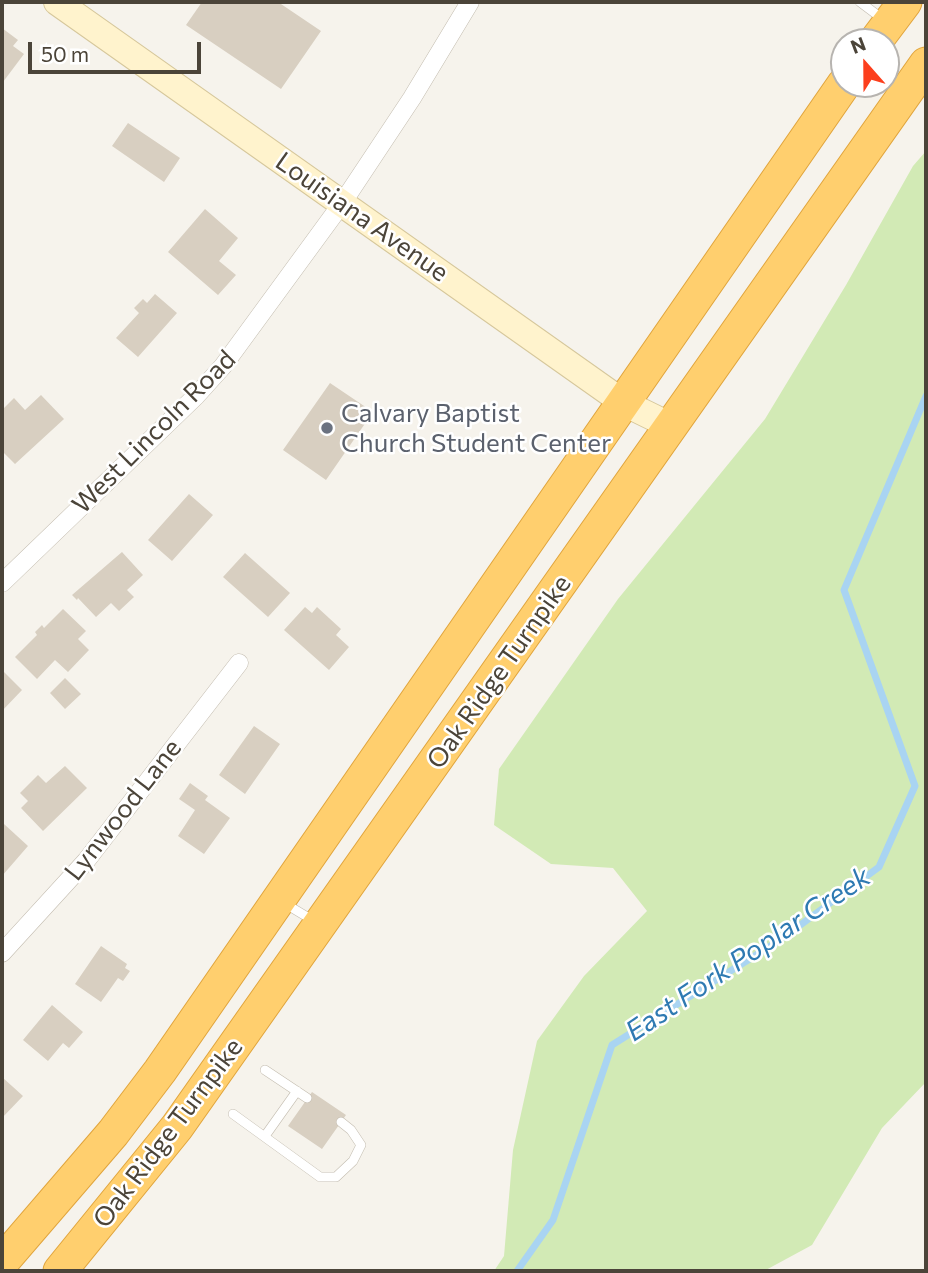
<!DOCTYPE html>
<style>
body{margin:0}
#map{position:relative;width:928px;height:1273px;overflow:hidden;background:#f6f3ec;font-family:Commissioner,sans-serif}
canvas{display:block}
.frame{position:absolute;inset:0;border:4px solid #4b4439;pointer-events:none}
.north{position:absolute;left:830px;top:28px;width:70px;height:70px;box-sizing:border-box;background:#fff;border:2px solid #b7b4b0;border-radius:50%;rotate:339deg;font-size:19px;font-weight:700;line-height:28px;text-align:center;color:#4b4439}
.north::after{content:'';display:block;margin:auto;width:24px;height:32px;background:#fc3f1d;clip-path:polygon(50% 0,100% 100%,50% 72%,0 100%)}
.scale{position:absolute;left:28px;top:42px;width:173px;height:32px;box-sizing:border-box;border:4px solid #4b4439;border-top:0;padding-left:9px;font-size:21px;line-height:24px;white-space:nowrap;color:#4b4439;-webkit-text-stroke:5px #fff;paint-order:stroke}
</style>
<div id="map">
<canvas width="928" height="1273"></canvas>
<div class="frame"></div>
<div class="north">N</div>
<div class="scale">50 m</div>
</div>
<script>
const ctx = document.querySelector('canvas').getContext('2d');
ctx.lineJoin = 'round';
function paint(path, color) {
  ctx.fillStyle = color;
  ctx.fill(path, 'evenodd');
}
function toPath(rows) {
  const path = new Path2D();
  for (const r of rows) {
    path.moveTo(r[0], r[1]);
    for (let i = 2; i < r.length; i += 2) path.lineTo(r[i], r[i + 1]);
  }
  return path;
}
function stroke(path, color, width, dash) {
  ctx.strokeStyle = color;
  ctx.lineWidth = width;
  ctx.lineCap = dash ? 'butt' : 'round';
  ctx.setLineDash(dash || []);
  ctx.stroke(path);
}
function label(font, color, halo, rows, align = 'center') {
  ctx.font = font + ' Commissioner,sans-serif';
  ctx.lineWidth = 5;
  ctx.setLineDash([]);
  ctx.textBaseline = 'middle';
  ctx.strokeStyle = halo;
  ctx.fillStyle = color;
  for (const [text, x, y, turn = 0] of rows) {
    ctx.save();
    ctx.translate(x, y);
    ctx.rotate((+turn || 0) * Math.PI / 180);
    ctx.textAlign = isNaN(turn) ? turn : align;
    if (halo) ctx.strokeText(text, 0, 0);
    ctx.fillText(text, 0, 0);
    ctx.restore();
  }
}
const green = toPath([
 [926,151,926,1082,882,1128,812,1245,764,1271,494,1271,504,1256,513,1150,537,1041,584,976,647,911,613,868,551,864,494,825,499,769,618,599,765,419,846,285,913,166]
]);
const stream = toPath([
 [517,1271,553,1220,612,1045,780,940,879,867,915,786,844,590,926,396]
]);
const building = toPath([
 [202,2,278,2,321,31,281,89,186,25],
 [2,28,18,40,13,46,24,54,3,82],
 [128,123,180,158,164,182,112,146],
 [205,209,238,238,219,261,236,275,218,295,168,252],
 [155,294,177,313,138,357,116,338,139,313,134,308,143,299,147,303],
 [330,383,373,412,326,480,283,450],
 [41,395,64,419,15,464,2,451,2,406,4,408,14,398,25,410],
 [189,494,213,515,172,561,148,540],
 [122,552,143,575,127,590,134,597,119,611,111,603,96,617,78,598,77,600,72,595],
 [245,553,290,593,268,617,223,577],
 [305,607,312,613,317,607,341,629,336,635,349,647,329,670,284,630],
 [63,609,86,631,78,639,89,650,68,672,55,660,37,679,15,657,37,635,35,632,42,625,44,628],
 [2,670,22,690,2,711],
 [65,678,81,694,65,709,50,693],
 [254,726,280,744,245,794,219,775],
 [65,766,87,788,43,831,21,808,28,801,20,793,38,775,46,783],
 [190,783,208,796,205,800,230,818,204,854,178,836,195,810,179,799],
 [4,824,28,846,2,876,2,827],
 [101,946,127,964,125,968,130,971,123,981,118,978,101,1002,75,984],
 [52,1005,83,1032,69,1048,63,1043,48,1061,23,1040],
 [2,1077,23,1096,2,1118],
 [312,1092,346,1115,322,1149,288,1126]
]);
const lane = toPath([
 [860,2,884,20],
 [284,903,314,921],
 [265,1070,307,1098],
 [233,1114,320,1177,336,1177,353,1161,361,1145,351,1130,341,1122],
 [265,1136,297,1091]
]);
const street = toPath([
 [2,583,196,396,223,366,343,202,412,98,470,2],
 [2,953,86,861,239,663]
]);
const secondary = toPath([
 [57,2,624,403,671,426]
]);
const highway = toPath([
 [875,42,905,2],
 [2,1262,113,1133,160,1071,844,84],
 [60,1271,177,1127,926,64]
]);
const markers = [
 [327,428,7,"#6b7280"]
];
const streetNames = [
 ["Louisiana Avenue",362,217,35],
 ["West Lincoln Road",154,432,-45],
 ["Oak Ridge Turnpike",499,672,-55],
 ["Lynwood Lane",123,810,-52],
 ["Oak Ridge Turnpike",168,1133,-53]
];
const worshipNames = [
 ["Calvary Baptist",341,413],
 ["Church Student Center",341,443]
];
const waterNames = [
 ["East Fork Poplar Creek",748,954,-34]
];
paint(green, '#d2eab5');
stroke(stream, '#a9d4f2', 7);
paint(building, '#d8cfc1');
stroke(lane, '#c2bbae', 10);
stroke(street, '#c2bbae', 19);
stroke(secondary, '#d6c79b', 28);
stroke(highway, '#e0a43c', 35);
stroke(lane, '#fff', 9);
stroke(street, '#fff', 18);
stroke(secondary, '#fff3cd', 26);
stroke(highway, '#ffcf6e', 33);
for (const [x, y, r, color] of markers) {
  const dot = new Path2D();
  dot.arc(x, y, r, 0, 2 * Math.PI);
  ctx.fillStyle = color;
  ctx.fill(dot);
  stroke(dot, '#fff', 2.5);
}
label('26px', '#4b4439', '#fff', streetNames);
label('26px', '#5b616d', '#fff', worshipNames, 'left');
label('italic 28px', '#2e7ab2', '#fff', waterNames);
</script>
